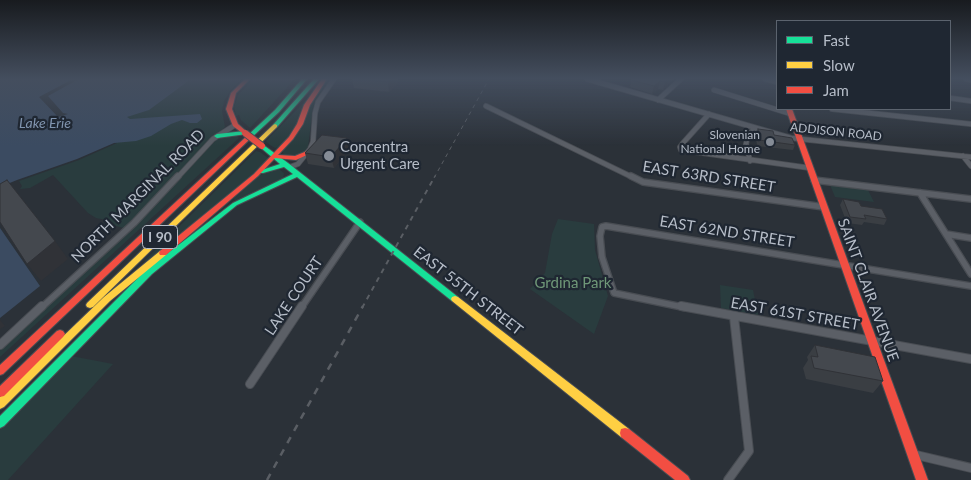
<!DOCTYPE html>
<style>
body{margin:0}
#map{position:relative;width:971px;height:480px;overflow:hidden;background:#2b3138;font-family:Lato,sans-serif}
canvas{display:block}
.legend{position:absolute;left:776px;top:20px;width:175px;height:90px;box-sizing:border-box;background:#1f2732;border:1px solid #5b636e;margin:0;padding:6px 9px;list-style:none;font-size:15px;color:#b6bdc8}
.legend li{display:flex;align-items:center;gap:10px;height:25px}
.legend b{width:25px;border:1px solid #5b636e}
</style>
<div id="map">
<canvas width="971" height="480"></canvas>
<ul class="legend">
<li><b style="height:6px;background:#16e098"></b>Fast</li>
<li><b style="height:6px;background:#ffcf43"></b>Slow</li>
<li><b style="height:6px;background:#f24e42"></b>Jam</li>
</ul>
</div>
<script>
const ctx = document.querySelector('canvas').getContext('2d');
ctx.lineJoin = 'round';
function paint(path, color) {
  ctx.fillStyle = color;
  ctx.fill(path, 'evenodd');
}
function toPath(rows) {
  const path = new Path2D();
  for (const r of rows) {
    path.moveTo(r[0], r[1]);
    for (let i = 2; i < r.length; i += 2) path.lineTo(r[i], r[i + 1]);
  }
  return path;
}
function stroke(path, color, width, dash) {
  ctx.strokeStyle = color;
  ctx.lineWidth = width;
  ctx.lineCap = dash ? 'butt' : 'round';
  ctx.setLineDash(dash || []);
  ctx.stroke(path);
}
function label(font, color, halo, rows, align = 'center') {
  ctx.font = font + ' Lato,sans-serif';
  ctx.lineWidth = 4.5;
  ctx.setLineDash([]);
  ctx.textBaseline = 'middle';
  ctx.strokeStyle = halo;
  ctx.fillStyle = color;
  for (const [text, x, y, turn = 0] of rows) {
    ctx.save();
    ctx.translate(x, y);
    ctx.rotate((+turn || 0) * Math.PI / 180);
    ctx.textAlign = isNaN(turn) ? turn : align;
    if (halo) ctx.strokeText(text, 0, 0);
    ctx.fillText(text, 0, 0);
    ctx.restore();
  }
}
const green = toPath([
 [63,79,242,79,231,90,224,101,222,111,225,127,124,228,103,223,106,220,96,218,88,213,53,175,30,188,20,189,22,186,19,181,79,160,117,143,62,138],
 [253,79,295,79,250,128,241,120,239,115,236,116,234,107,238,95],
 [328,79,331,79,322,91,313,107,308,147,305,151,297,157,285,156,283,153,283,150,316,95],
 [305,101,308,101,301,117,287,139,280,147,275,148,270,145,266,141],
 [227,135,237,136,239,138,0,357,0,350,128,233,216,140],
 [256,151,260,152,268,158,264,165,147,262,144,261],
 [274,169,280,170,284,173,283,179,237,201,233,199,260,175],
 [830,185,868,190,874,202,835,197],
 [558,219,594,224,595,250,608,296,594,334,530,289,545,273,552,234],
 [720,285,753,290,758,315,721,308],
 [66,355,113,364,8,480,0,480,0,423]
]);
const water = toPath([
 [0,79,191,79,149,110,127,117,130,119,200,114,202,119,197,123,190,123,182,120,171,124,151,136,136,141,114,143,77,159,17,180,0,187],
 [0,228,40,286,0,318]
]);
const pier = toPath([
 [73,79,79,79,48,96,63,113,68,114,58,117,39,97]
]);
const streetFar2 = toPath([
 [587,79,791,138,971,157],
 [765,79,777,82],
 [966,79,971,80],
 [714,90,791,114],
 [950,98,971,101],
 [658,100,681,79],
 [486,106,634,178],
 [832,109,971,124],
 [709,114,683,143,680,147,681,150,810,168],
 [963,156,971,166],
 [750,161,746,144,748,135,755,128],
 [290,167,298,164,310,149,313,142,315,113,318,102,334,79],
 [177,178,213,139,235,125]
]);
const streetFar1 = toPath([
 [631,176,643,182,824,207],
 [814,180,971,199],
 [920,193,971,274],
 [946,234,971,238],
 [41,308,134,223,178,176],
 [301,308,360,222],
 [687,308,614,293,602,257,600,236,602,227,606,226,971,286]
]);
const street = toPath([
 [681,306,971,359],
 [0,345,42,306],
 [250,384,302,306],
 [912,454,971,468],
 [728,480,749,451,734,317]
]);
const fast = toPath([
 [302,79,307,79,279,112,251,138,247,138,247,136,275,110,302,79],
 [314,79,319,79,277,127,273,127,273,125,314,79],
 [245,131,248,133,247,134,217,138,214,136,217,134,245,131],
 [262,144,288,163,458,297,459,299,458,301,452,301,297,177,237,205,152,274,4,426,0,428,0,416,146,270,233,203,293,174,284,167,263,173,259,173,259,171,280,164,260,147,259,146,262,144]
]);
const slow = toPath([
 [275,124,277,125,277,127,93,307,90,308,87,307,86,305,87,303,273,125,275,124],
 [163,250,167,253,166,255,110,301,4,407,0,409,0,397,104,297,160,251,163,250],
 [455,296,458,297,629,429,630,433,629,437,625,438,621,437,452,301,451,299,452,297,455,296]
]);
const jam = toPath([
 [245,79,250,79,236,93,232,109,238,124,248,133,245,135,233,126,226,109,231,93,245,79],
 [322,79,327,79,310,105,303,124,293,139,278,155,295,156,307,151,310,153,309,154,296,160,275,158,258,176,166,255,160,255,159,253,160,251,254,174,289,137,297,124,304,105,322,79],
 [786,109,792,109,928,480,916,480,786,109],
 [249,135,252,137,251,138,3,374,0,375,0,365,247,136,249,135],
 [60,330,63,331,65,334,63,337,4,396,0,397,0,386,57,331,60,330],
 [625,428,629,429,688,476,690,480,675,480,621,437,620,433,621,429,625,428]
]);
const railFar2 = toPath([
 [434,178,489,79]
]);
const railFar1 = toPath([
 [362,308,435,176]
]);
const rail = toPath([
 [267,480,363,306]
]);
const jamBridge = toPath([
 [245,133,262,146]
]);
const wall = toPath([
 [352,79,398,79,398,82,389,92,354,88],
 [674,79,663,90,658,89,652,94,630,87,631,80],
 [758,129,795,145,793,150,757,146,756,134],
 [349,149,334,168,308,164,305,153],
 [843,199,887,219,884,225,864,222,862,225,847,223,840,205],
 [815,345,883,381,873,393,806,379,803,368,808,360,807,357]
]);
const shadedWall = toPath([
 [391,79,398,79,398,82,389,92,388,82],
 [668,79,674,79,663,90,665,82],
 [660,81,658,89,652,94,654,86],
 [347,138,349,149,334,168,331,157],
 [55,241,68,259,41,281,27,264],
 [0,320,5,326,0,329]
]);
const building = toPath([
 [359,79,391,79,388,82,359,79],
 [632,79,668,79,665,82,660,81,654,86,631,80,632,79],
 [758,129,773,131,774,135,792,138,795,145,759,140,758,129],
 [322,135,347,138,331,157,305,153,322,135],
 [7,180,55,241,27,264,0,222,0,184,7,180],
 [843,199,859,202,861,206,882,209,887,219,864,215,866,219,850,217,843,199],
 [815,345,875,357,883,381,814,368,811,356,818,357,815,345]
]);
const markers = [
 [770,142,5,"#858c96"],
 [329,156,6,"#858c96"]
];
const farStreetnames = [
 ["ADDISON ROAD",836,132,6]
];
const farPoinames = [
 ["Slovenian",760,135],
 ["National Home",760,149]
];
const farWaternames = [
 ["Lake Erie",45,123]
];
const shields = [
 [160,237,35]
];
const shieldNames = [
 ["I 90",160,237]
];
const poiNames = [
 ["Concentra",340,147],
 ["Urgent Care",340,164]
];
const streetNames = [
 ["EAST 63RD STREET",709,177,9],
 ["NORTH MARGINAL ROAD",138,196,-45],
 ["EAST 62ND STREET",727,232,9],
 ["SAINT CLAIR AVENUE",868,290,70],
 ["EAST 55TH STREET",468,291,38],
 ["LAKE COURT",294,296,-56],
 ["EAST 61ST STREET",795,314,10]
];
const parkNames = [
 ["Grdina Park",573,283]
];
paint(green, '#293c3e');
paint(water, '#3b4b61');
paint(pier, '#2b3138');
stroke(streetFar2, '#494d53', 6);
stroke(streetFar1, '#494d53', 8);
stroke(street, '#494d53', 10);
stroke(fast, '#494d53', 2);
stroke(slow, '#494d53', 2);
stroke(jam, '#494d53', 2);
stroke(streetFar2, '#5b5f66', 4.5);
stroke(streetFar1, '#5b5f66', 5.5);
stroke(street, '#5b5f66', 8);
paint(fast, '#16e098');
paint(slow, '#ffcf43');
paint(jam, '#f24e42');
stroke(railFar2, '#5a5e64', 1, [4, 4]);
stroke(railFar1, '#5a5e64', 2, [5, 5]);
stroke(rail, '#5a5e64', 2.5, [7, 7]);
stroke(jamBridge, '#494d55', 8, []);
stroke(jamBridge, '#f24e42', 6);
paint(wall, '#3a3e43');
paint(shadedWall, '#303237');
paint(building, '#44484e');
stroke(building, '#303237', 1);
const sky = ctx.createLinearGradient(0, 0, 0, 146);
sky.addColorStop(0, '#181b1f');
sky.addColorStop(0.54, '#444e5e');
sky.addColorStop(1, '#444e5e00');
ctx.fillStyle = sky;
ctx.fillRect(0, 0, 971, 146);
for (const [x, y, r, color] of markers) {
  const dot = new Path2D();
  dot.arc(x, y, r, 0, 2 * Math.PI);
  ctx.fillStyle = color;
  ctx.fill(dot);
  stroke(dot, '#1f2732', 2);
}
label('12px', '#b6bdc8', '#1f2732', farStreetnames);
label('12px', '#b6bdc8', '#1f2732', farPoinames, 'right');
label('italic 14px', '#8094ae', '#1f2732', farWaternames);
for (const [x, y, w] of shields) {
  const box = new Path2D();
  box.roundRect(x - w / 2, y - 11.5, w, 23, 4);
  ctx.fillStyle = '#1f2732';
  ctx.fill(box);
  stroke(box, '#b6bdc8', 1);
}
label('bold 14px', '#b6bdc8', null, shieldNames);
label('15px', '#b6bdc8', '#1f2732', poiNames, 'left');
label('15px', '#b6bdc8', '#1f2732', streetNames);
label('15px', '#6f9878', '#1f2732', parkNames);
</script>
